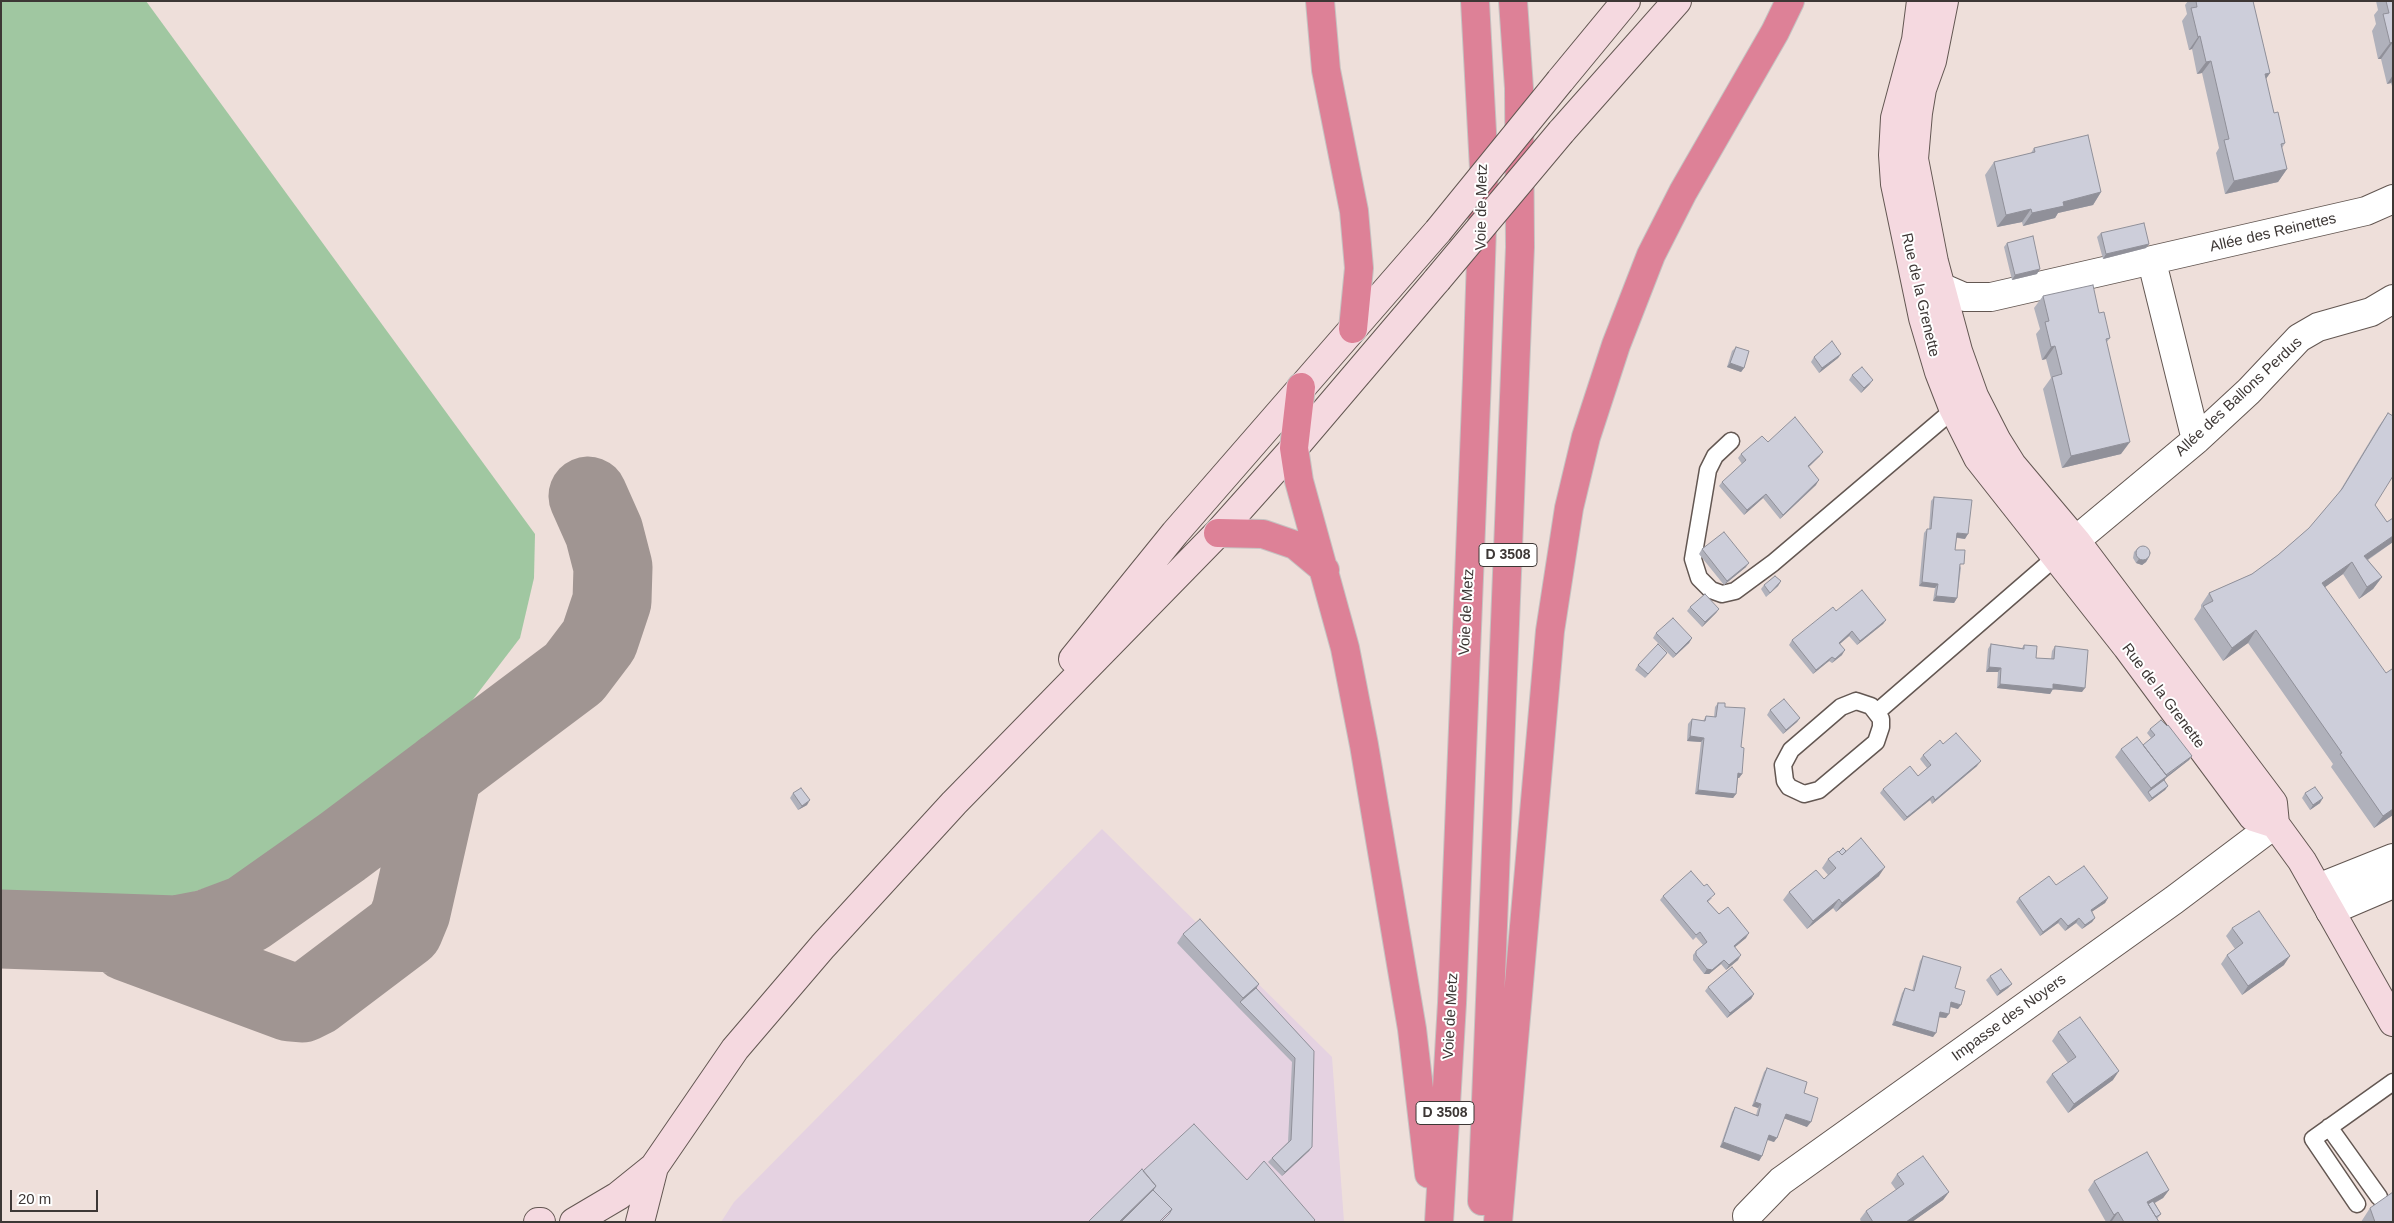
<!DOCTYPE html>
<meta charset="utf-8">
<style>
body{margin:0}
#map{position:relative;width:2394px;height:1223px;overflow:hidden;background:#eedfda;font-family:Arial,sans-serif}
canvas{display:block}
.frame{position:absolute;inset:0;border:2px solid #3d3735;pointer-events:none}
.scale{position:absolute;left:10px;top:1190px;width:88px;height:22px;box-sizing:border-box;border:2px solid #3d3735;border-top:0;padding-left:6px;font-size:15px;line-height:18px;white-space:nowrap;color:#3d3735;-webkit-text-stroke:4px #fff;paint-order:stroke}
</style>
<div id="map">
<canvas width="2394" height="1223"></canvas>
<div class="frame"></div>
<div class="scale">20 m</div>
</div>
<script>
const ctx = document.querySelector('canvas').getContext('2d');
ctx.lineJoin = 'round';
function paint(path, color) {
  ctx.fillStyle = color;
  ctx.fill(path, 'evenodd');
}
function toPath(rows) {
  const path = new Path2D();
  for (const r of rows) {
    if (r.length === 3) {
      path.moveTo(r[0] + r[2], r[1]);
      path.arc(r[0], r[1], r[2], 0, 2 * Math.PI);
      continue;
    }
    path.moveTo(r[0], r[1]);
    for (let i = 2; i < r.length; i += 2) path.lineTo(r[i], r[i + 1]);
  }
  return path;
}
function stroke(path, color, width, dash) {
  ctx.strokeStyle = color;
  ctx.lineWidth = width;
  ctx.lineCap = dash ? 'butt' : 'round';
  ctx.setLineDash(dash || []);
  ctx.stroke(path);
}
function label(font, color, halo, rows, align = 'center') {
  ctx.font = font + ' Arial,sans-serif';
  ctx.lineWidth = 4;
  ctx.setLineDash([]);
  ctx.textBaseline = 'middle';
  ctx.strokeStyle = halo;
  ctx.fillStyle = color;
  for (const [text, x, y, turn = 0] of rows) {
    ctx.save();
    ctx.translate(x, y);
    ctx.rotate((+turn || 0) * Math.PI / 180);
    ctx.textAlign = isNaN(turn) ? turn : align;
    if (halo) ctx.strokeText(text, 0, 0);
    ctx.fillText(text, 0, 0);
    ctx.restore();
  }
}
const commercial = toPath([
 [1102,829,1332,1057,1344,1222,721,1222,734,1202]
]);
const green = toPath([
 [1,1,146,1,535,534,534,578,520,638,471,702,270,860,236,878,178,897,122,903,1,898]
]);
const taxiway = toPath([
 [1,929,176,935,207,929,247,914,342,847,574,673,599,640,612,601,613,567,604,532,588,496],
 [128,942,290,1002,302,1003,314,997,404,929,411,912,443,771]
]);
const lane = toPath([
 [1731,441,1715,456,1708,470,1693,559,1699,578,1711,590,1722,594,1735,591,1773,563,1959,405],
 [1856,701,1871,706,1881,719,1881,727,1876,742,1819,790,1804,794,1789,787,1785,781,1783,765,1791,750,1841,707,1856,701],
 [1877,712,2057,556],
 [2329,1127,2379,1197],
 [2357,1204,2313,1139,2393,1082]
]);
const street = toPath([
 [2152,262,2196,440],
 [1941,287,1964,297,1991,297,2366,211,2393,199],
 [2058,555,2196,440,2249,391,2299,338,2318,327,2371,312,2393,299],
 [2318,888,2393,858],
 [2330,911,2393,884],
 [1747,1216,1781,1181,2174,900,2275,824]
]);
const secondary = toPath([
 [1921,1,1916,40,1895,118,1893,155,1895,184,1923,318,1939,372,1953,408,1978,458,2127,647,2253,817,2275,824],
 [1944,1,1932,61,1922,89,1918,113,1914,159,1934,262,1958,351,1974,396,1997,441,2012,465,2076,541,2273,803,2275,824,2302,861,2393,1022],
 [1560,81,1626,1],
 [1561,132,1677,1],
 [1073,659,1175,533,1438,231],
 [538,1222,541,1222],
 [574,1222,618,1196,654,1167,735,1049,823,946,954,803,1218,533,1294,448,1437,280],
 [640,1222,654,1167]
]);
const highway = toPath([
 [1320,1,1326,70,1354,211,1359,268,1353,329],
 [1301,387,1294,448,1299,481,1345,648,1364,745,1412,1029,1429,1174],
 [1218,533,1263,534,1295,545,1325,570],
 [1482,1201,1520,247,1519,88,1513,1],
 [1439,1222,1452,1003,1477,378,1484,169,1475,1],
 [1498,1222,1550,631,1569,508,1586,437,1616,345,1651,255,1683,192,1775,32,1790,1]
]);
const secondaryBridge = toPath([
 [1438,231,1560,81],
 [1437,280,1561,132]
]);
const wall = toPath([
 [2188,1,2253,1,2270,73,2266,79,2274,113,2285,143,2282,148,2287,169,2278,182,2225,194,2216,153,2219,148,2202,73,2197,74,2192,49,2189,50,2182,21,2187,14,2185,5],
 [2376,1,2393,1,2393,89,2391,83,2387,84,2381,59,2378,59,2372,31,2376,24,2374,15,2378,10],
 [2034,148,2101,192,2093,205,2058,213,2055,218,2023,226,2022,222,1997,227,1985,175,1994,162,2031,153],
 [2101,233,2149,244,2146,248,2103,259,2097,237],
 [2007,243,2037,274,2012,280,2004,247],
 [2043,296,2099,313,2110,338,2106,343,2121,454,2062,468,2043,389,2051,378,2046,359,2042,360,2036,334,2040,329,2034,308],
 [1736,347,1744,368,1741,372,1727,367,1732,351],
 [1841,354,1838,358,1819,373,1811,362,1814,357],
 [1852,375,1870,384,1861,393,1849,380],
 [2388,413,2375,505,2387,522,2393,518,2393,542,2368,560,2382,577,2373,589,2359,599,2343,574,2325,587,2393,815,2374,828,2331,767,2333,764,2248,643,2223,661,2194,619,2201,608,2201,605,2209,593,2252,574,2278,555,2309,528,2338,494,2379,426],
 [1768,442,1820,456,1809,467,1816,485,1780,519,1763,498,1744,515,1719,486,1722,482,1742,464,1738,458,1741,454],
 [1934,497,1965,539,1957,538,1955,550,1961,568,1957,598,1954,603,1933,601,1935,588,1919,586,1924,533,1927,529,1929,529,1931,501],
 [2138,548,2149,557,2146,562,2142,565,2136,563,2133,558,2134,552],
 [1702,549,1746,567,1724,585,1699,554],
 [1781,581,1778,586,1766,597,1761,589,1764,585],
 [1690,607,1719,609,1716,613,1702,627,1687,611],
 [1836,611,1886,620,1883,624,1857,645,1849,636,1840,644,1842,655,1832,663,1829,661,1813,674,1789,645,1792,640],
 [1656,633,1692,638,1689,643,1673,658,1653,638],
 [1991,644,2022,648,2024,645,2036,658,2051,659,2052,651,2055,646,2082,692,2053,689,2050,694,1997,688,1998,672,1986,672,1988,649],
 [1667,653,1645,678,1635,670,1638,665],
 [1718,703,1725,707,1741,747,1742,774,1739,778,1738,778,1736,794,1733,798,1695,794,1701,742,1687,741,1688,724,1692,719,1703,721,1706,716,1714,717,1715,707],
 [1770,710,1800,718,1797,722,1783,734,1767,715],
 [2150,729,2192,756,2189,760,2166,778,2164,780,2168,786,2165,790,2149,802,2115,757,2121,749,2143,745,2151,738,2147,733],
 [1943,744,1977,766,1932,804,1930,800,1904,821,1880,793,1883,789,1918,776,1927,768,1920,759,1923,755],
 [793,793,807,805,798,810,790,798],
 [2305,793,2320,803,2310,810,2302,798],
 [1846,851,1879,876,1836,912,1833,908,1807,929,1783,900,1789,892,1824,879,1828,875,1822,868,1828,859,1839,852],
 [2056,885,2108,898,2105,903,2091,912,2095,918,2092,922,2082,929,2076,923,2065,931,2058,923,2040,936,2016,902,2019,898],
 [1663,896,1712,898,1708,902,1719,914,1746,938,1734,948,1738,960,1726,970,1721,964,1709,974,1704,974,1693,960,1693,955,1696,951,1703,945,1696,937,1693,940,1660,900],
 [2232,928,2284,965,2242,995,2221,964,2227,955,2235,949,2226,936],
 [1183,934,1259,984,1256,988,1314,1051,1312,1147,1309,1151,1282,1176,1268,1162,1288,1142,1292,1062,1237,1006,1177,943],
 [1923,956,1955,988,1958,1009,1950,1007,1946,1018,1939,1017,1933,1037,1892,1025,1902,993,1905,988,1912,991,1920,961],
 [1990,976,2012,984,2008,988,1997,996,1986,980],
 [1708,987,1754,994,1751,999,1727,1018,1705,991],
 [2058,1032,2113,1080,2068,1113,2046,1082,2052,1074,2068,1063,2052,1041],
 [1767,1068,1804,1093,1807,1127,1784,1118,1774,1142,1767,1140,1762,1156,1759,1161,1720,1147,1732,1112,1735,1107,1756,1115,1758,1108,1752,1106,1764,1072],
 [1897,1174,1949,1192,1943,1200,1912,1222,1861,1222,1860,1219,1866,1211,1896,1190,1891,1183],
 [2094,1181,2169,1190,2163,1198,2155,1203,2161,1214,2157,1219,2159,1222,2113,1222,2112,1221,2106,1222,2088,1190],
 [2370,1208,2393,1222,2361,1222]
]);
const shadedWall = toPath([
 [2200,36,2192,49,2189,50,2198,37],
 [2393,42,2381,59,2378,59,2390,43],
 [2211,61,2202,73,2197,74,2206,62],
 [2270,73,2261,86,2265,74],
 [2393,75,2393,81,2391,83,2387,84],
 [2287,169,2278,182,2225,194,2234,181],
 [2101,192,2093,205,2058,213,2055,218,2023,226,2032,213,2063,202],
 [2031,209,2022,222,1997,227,2006,215],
 [2149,244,2146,248,2103,259,2106,254],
 [2040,269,2037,274,2012,280,2015,275],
 [2055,346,2046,359,2042,360,2051,347],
 [1841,354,1838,358,1819,373,1822,368],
 [1730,363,1744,368,1741,372,1727,367],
 [1873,380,1870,384,1861,393,1864,388],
 [2130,442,2121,454,2062,468,2071,456],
 [1823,452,1820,456,1805,470,1808,466],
 [1819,480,1816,485,1780,519,1783,515],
 [1766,494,1763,498,1744,515,1747,510],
 [1957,533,1968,534,1965,539,1954,537],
 [2393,536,2393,542,2355,568,2364,556],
 [2149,557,2146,562,2142,565,2136,563,2139,559],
 [2352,562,2343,574,2313,596,2322,583],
 [1749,563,1746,567,1724,585,1727,581],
 [2382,577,2373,589,2359,599,2367,587],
 [1781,581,1778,586,1766,597,1770,593],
 [1922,582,1938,584,1935,588,1919,586],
 [1936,596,1957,598,1954,603,1933,601],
 [1719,609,1716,613,1702,627,1705,622],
 [1886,620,1883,624,1857,645,1860,641],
 [2256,630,2248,643,2223,661,2232,648],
 [1852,631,1849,636,1836,647,1839,643],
 [1692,638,1689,643,1673,658,1676,654],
 [1845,650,1842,655,1832,663,1835,659],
 [1667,653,1664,657,1645,678,1648,674],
 [1832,657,1829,661,1813,674,1816,670],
 [1989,667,2001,668,1998,672,1986,672],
 [2000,684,2053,689,2050,694,1997,688],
 [2053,684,2085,688,2082,692,2050,689],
 [1800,718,1797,722,1783,734,1786,730],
 [1690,736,1704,738,1701,742,1687,741],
 [2192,756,2189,760,2166,778,2161,785,2148,792,2145,796,2151,788],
 [1981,761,1977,766,1932,804,1935,800],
 [1738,773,1742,774,1739,778,1735,778],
 [2168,786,2165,790,2149,802,2152,798],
 [1698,790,1736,794,1733,798,1695,794],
 [1933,796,1930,800,1904,821,1907,817],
 [2323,798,2320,803,2310,810,2313,805],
 [810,800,807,805,798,810,802,806],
 [2393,809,2393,815,2374,828,2383,816],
 [1885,867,1879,876,1836,912,1842,903],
 [2108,898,2105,903,2087,915,2091,910],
 [1839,899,1833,908,1807,929,1813,921],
 [2061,918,2058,923,2040,936,2043,932],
 [2079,918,2076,923,2065,931,2068,926],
 [2095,918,2092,922,2082,929,2085,925],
 [1749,933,1746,938,1730,951,1734,946],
 [1741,955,1738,960,1726,970,1729,965],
 [2290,956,2284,965,2242,995,2248,986],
 [1724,960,1721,964,1709,974,1704,974,1707,969],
 [1259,984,1253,993,1240,1002,1243,998],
 [2012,984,2008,988,1997,996,2000,991],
 [1754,994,1751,999,1727,1018,1730,1013],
 [1951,1002,1961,1005,1958,1009,1948,1006],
 [1940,1012,1949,1014,1946,1018,1937,1017],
 [1895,1021,1936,1033,1933,1037,1892,1025],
 [2119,1071,2113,1080,2068,1113,2074,1104],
 [1755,1102,1761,1104,1758,1108,1752,1106],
 [1786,1114,1811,1122,1807,1127,1783,1118],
 [1769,1135,1777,1138,1774,1142,1766,1139],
 [1723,1142,1762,1156,1759,1161,1720,1147],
 [1312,1147,1309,1151,1282,1176,1285,1172],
 [1156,1186,1147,1199,1123,1222,1119,1222],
 [2169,1190,2163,1198,2145,1208,2147,1202],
 [1949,1192,1943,1200,1912,1222,1906,1222],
 [2118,1212,2112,1221,2109,1222,2114,1215]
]);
const building = toPath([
 [2196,1,2253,1,2270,73,2265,74,2274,113,2278,112,2285,143,2281,144,2287,169,2234,181,2224,140,2229,139,2211,61,2206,62,2200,36,2198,37,2191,8,2197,7,2196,1],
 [2386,1,2393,1,2393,43,2393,42,2390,43,2383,14,2389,13,2386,1],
 [2088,135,2101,192,2063,202,2064,206,2032,213,2031,209,2006,215,1994,162,2035,152,2034,148,2088,135],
 [2144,223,2149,244,2106,254,2101,233,2144,223],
 [2033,236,2040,269,2015,275,2007,243,2033,236],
 [2093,285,2099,313,2104,312,2110,338,2106,339,2130,442,2071,456,2052,377,2062,374,2055,346,2051,347,2045,322,2049,321,2043,296,2093,285],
 [1832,341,1841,354,1822,368,1814,357,1832,341],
 [1736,347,1749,351,1744,368,1730,363,1736,347],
 [1862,367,1873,380,1864,388,1852,375,1862,367],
 [2388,413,2393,416,2393,476,2375,505,2387,522,2393,518,2393,536,2364,556,2382,577,2367,587,2352,562,2322,583,2386,673,2392,669,2393,670,2393,809,2383,816,2340,754,2342,753,2256,630,2232,648,2203,606,2213,601,2209,593,2252,574,2278,555,2309,528,2342,489,2388,413],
 [1795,417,1823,452,1808,466,1819,480,1783,515,1766,494,1747,510,1722,482,1746,460,1741,454,1762,436,1768,442,1795,417],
 [1934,497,1972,500,1968,534,1957,533,1955,550,1965,550,1964,564,1960,564,1957,598,1936,596,1938,584,1922,582,1927,529,1931,529,1934,497],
 [1724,532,1749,563,1727,581,1702,549,1724,532],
 [2143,553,7],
 [1775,576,1781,581,1770,593,1764,585,1775,576],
 [1862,590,1886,620,1860,641,1852,631,1839,643,1845,650,1835,659,1832,657,1816,670,1792,640,1833,607,1836,611,1862,590],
 [1705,594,1719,609,1705,622,1690,607,1705,594],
 [1673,618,1692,638,1676,654,1656,633,1673,618],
 [1658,644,1667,653,1648,674,1638,665,1658,644],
 [1991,644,2024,649,2024,645,2037,646,2036,658,2054,659,2055,646,2088,650,2085,688,2053,684,2053,689,2000,684,2001,668,1989,667,1991,644],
 [1784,699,1800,718,1786,730,1770,710,1784,699],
 [1718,703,1725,703,1725,707,1745,708,1741,747,1744,748,1742,774,1738,773,1736,794,1698,790,1704,738,1690,736,1692,719,1705,721,1706,716,1716,717,1718,703],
 [2161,720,2167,726,2168,725,2192,756,2166,775,2143,745,2155,735,2150,729,2161,720],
 [1956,733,1981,761,1935,800,1933,796,1907,817,1883,789,1910,766,1918,776,1931,765,1923,755,1940,740,1943,744,1956,733],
 [2137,737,2167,776,2151,788,2121,749,2137,737],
 [2164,780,2168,786,2152,798,2148,792,2164,780],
 [2315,787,2323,798,2313,805,2305,793,2315,787],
 [801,788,810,800,802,806,793,793,801,788],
 [1861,838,1885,867,1842,903,1839,899,1813,921,1789,892,1816,870,1824,879,1836,868,1828,859,1838,851,1842,855,1861,838],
 [1843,848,1846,851,1842,855,1839,852,1843,848],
 [2084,866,2108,898,2091,910,2095,918,2085,925,2079,918,2068,926,2061,918,2043,932,2019,898,2049,876,2056,885,2084,866],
 [1691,871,1704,886,1707,884,1715,894,1707,901,1719,914,1728,907,1749,933,1734,946,1741,955,1729,965,1724,960,1712,970,1707,969,1696,955,1696,951,1707,942,1700,932,1696,935,1663,896,1691,871],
 [2259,911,2290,956,2248,986,2227,955,2243,943,2232,928,2259,911],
 [1200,919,1259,984,1243,998,1183,934,1200,919],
 [1923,956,1961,967,1955,988,1965,991,1961,1005,1951,1002,1949,1014,1940,1012,1936,1033,1895,1021,1905,988,1914,991,1923,956],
 [1732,967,1754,994,1730,1013,1708,987,1732,967],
 [2001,969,2012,984,2000,991,1990,976,2001,969],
 [1256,988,1314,1051,1312,1147,1285,1172,1272,1158,1291,1140,1295,1058,1240,1002,1256,988],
 [2080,1017,2119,1071,2074,1104,2052,1074,2076,1057,2058,1032,2080,1017],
 [1767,1068,1807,1082,1804,1093,1818,1098,1811,1122,1786,1114,1777,1138,1769,1135,1762,1156,1723,1142,1735,1107,1758,1116,1761,1104,1755,1102,1767,1068],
 [1194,1124,1247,1180,1264,1161,1315,1220,1313,1222,1161,1222,1169,1214,1172,1209,1153,1190,1156,1186,1143,1171,1194,1124],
 [2147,1152,2169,1190,2147,1202,2159,1222,2124,1222,2118,1212,2114,1215,2094,1181,2147,1152],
 [1923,1156,1949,1192,1906,1222,1873,1222,1866,1211,1904,1184,1897,1174,1923,1156],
 [1142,1169,1156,1186,1119,1222,1088,1222,1142,1169],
 [1153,1190,1172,1209,1159,1222,1121,1222,1153,1190],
 [2393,1192,2393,1222,2375,1222,2370,1208,2393,1192],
 [2153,1201,2161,1214,2156,1217,2148,1204,2153,1201]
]);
const shields = [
 [1508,555,58],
 [1445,1113,58]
];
const shieldNames = [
 ["D 3508",1508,555],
 ["D 3508",1445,1113]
];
const streetNames = [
 ["Voie de Metz",1482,207,-89],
 ["Allée des Reinettes",2273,233,-13],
 ["Rue de la Grenette",1920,295,77],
 ["Allée des Ballons Perdus",2239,397,-43],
 ["Voie de Metz",1467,612,-87],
 ["Rue de la Grenette",2163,696,53],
 ["Voie de Metz",1451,1016,-87],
 ["Impasse des Noyers",2009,1018,-36]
];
paint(commercial, '#e5d2e1');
paint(green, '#a0c7a1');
stroke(taxiway, '#a09592', 79);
stroke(lane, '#635752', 19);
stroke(street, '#635752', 30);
stroke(secondary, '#635752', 30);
stroke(highway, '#c5c3c2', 30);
stroke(lane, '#fff', 16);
stroke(street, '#fff', 28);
stroke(secondary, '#f5d9e0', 28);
stroke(highway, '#dd8197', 28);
stroke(secondaryBridge, '#635752', 30, []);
stroke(secondaryBridge, '#f5d9e0', 28);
paint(wall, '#b0b1bb');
paint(shadedWall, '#909099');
paint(building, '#cdceda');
stroke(building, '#909099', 1);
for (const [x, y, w] of shields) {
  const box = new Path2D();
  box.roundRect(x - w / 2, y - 11.5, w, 23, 4);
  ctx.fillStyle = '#fff';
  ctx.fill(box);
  stroke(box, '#3d3735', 1);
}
label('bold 14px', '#3d3735', null, shieldNames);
label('15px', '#3d3735', '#fff', streetNames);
</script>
